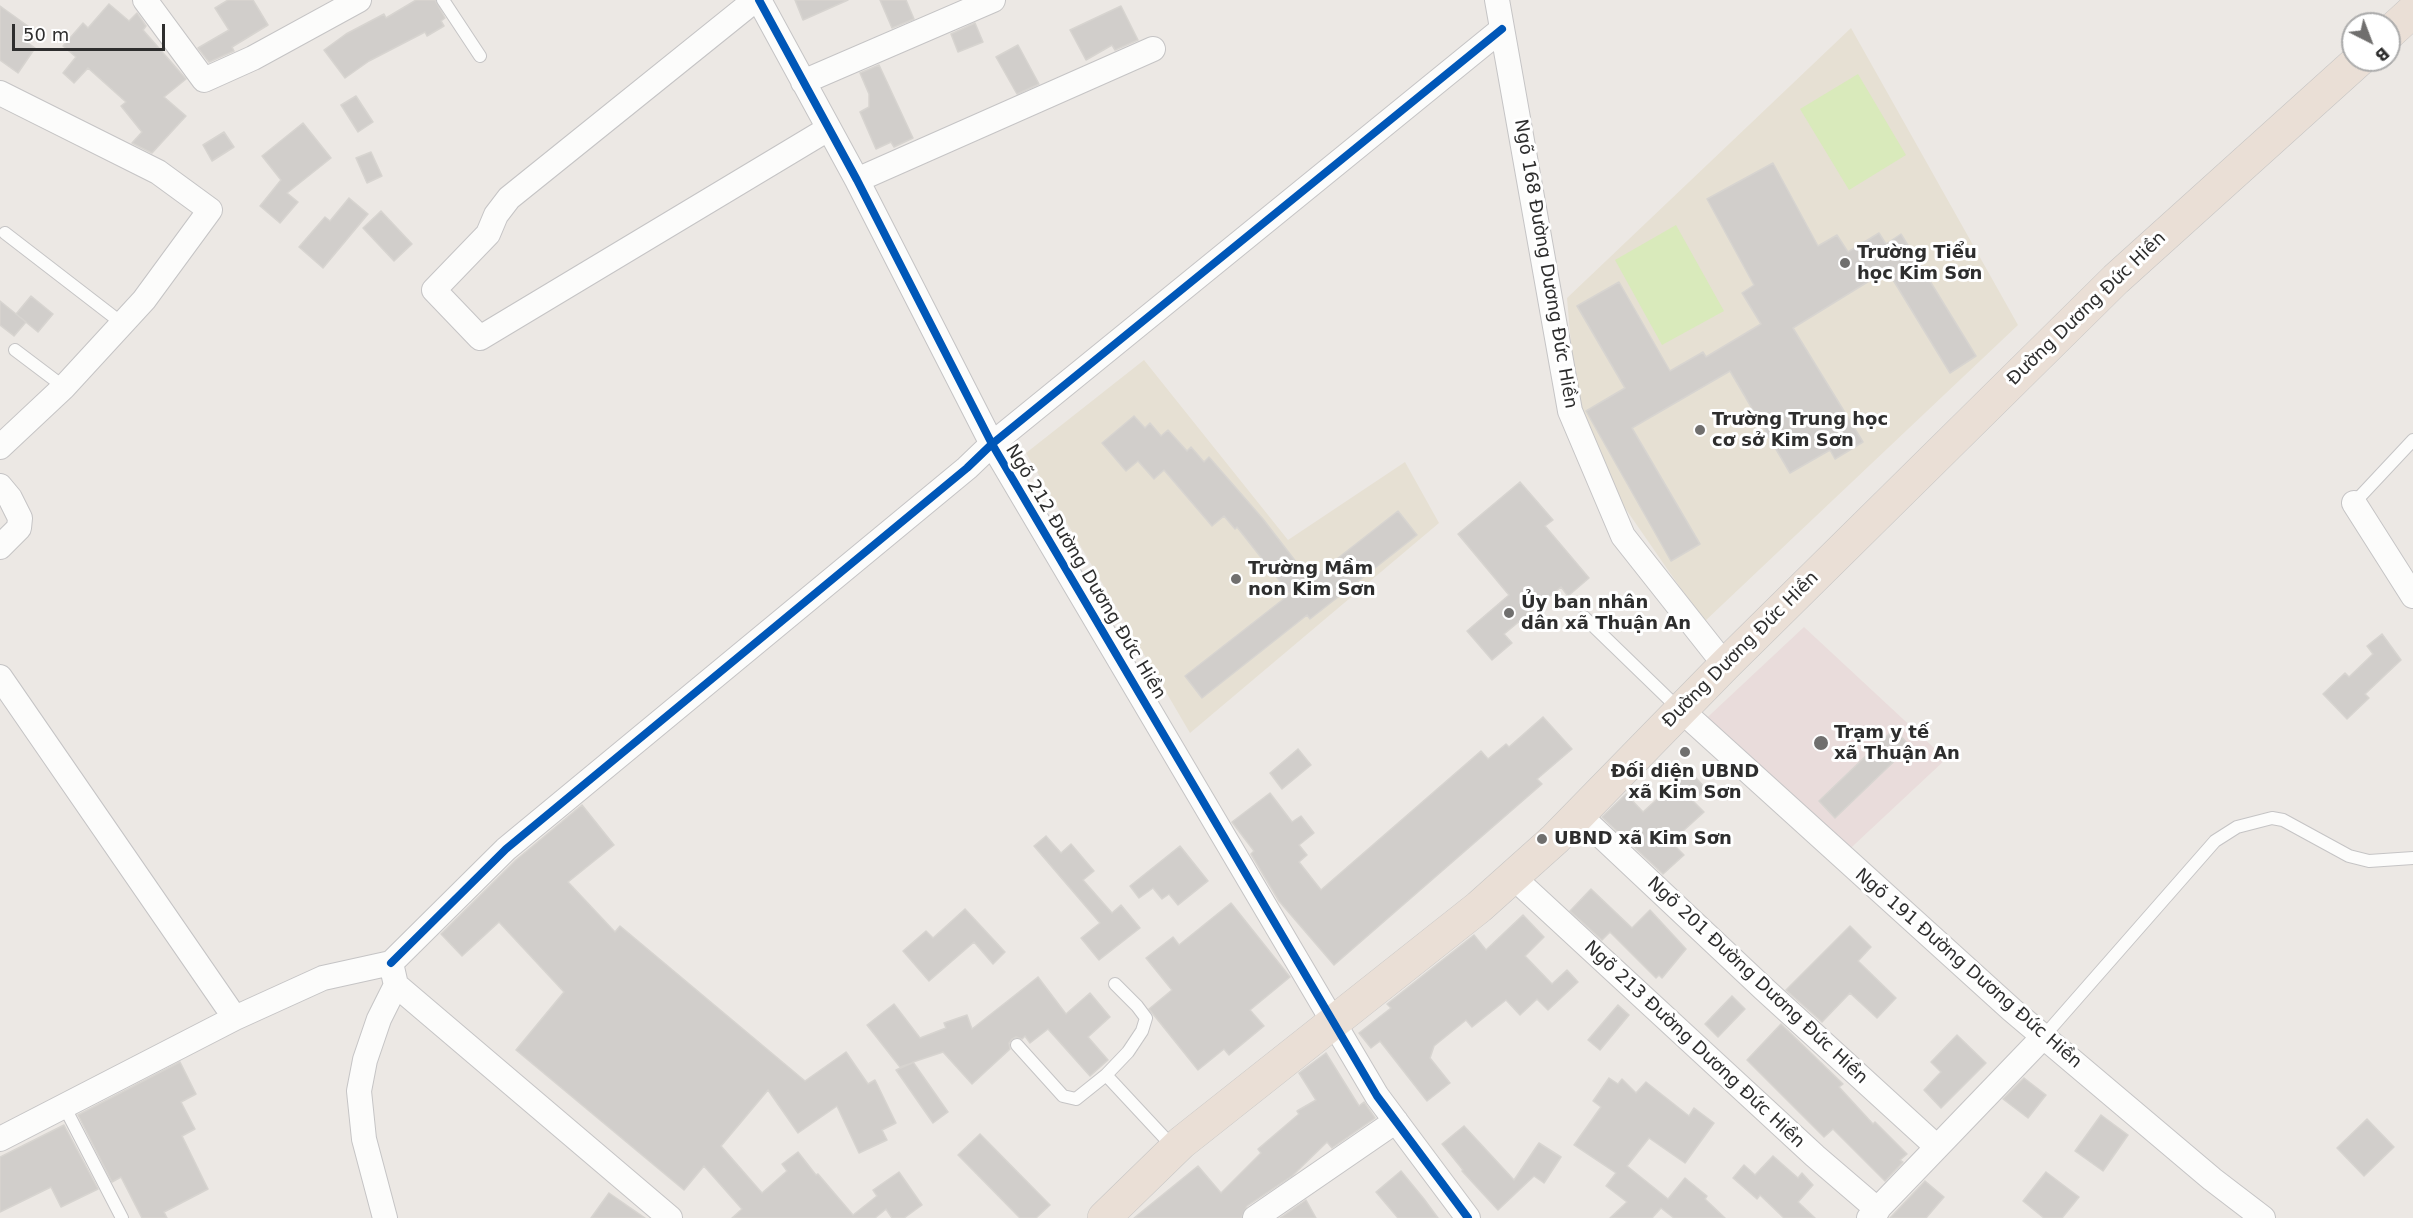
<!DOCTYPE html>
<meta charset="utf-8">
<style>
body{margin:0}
#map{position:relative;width:2413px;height:1218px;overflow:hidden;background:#ece8e4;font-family:"DejaVu Sans",sans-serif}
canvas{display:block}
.north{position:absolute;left:2341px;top:12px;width:60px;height:60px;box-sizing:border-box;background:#fff;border:2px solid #ababab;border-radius:50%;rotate:138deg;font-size:16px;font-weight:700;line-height:24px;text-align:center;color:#2e2e2e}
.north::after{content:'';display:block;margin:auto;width:21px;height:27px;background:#706f6e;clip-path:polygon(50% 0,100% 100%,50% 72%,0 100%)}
.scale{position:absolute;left:12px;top:24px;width:153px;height:27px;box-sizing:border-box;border:3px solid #2e2e2e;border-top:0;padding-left:8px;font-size:18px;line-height:21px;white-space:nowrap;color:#2e2e2e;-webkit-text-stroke:4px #fff;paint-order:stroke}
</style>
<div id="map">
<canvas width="2413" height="1218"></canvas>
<div class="north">B</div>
<div class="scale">50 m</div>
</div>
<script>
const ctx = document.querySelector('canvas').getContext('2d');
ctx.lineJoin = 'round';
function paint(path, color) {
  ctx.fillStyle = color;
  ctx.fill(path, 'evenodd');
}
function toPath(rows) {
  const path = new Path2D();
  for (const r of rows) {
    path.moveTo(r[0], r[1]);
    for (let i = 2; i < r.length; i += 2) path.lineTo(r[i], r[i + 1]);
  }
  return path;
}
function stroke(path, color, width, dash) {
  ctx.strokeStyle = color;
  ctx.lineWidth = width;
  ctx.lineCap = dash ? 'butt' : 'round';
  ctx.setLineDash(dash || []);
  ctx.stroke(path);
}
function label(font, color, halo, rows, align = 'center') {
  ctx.font = font + ' "DejaVu Sans",sans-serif';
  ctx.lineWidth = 6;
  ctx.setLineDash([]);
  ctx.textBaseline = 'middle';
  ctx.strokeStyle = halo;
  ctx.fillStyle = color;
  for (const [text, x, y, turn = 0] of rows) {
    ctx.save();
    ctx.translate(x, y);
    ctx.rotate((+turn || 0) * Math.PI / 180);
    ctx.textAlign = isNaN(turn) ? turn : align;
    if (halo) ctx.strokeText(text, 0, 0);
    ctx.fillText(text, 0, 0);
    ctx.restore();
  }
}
const education = toPath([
 [1851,28,2018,325,1704,622,1598,469,1575,390,1567,298],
 [1144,360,1288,540,1405,462,1439,523,1190,733,1026,453]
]);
const medical = toPath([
 [1804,627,1946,759,1839,859,1696,728]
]);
const pitch = toPath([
 [1858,74,1906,155,1849,190,1800,109],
 [1676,225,1724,311,1662,345,1615,260]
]);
const building = toPath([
 [228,0,253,0,268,25,232,47,234,51,209,62,198,48,229,30,215,8,228,0],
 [416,0,435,0,445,18,441,21,444,26,427,36,425,32,369,61,345,78,324,50,346,34,384,14,386,18,416,0],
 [795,0,848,0,803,20,795,0],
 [880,0,906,0,914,19,892,28,880,0],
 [109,4,129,21,137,13,146,26,143,30,186,79,164,97,186,116,152,153,132,143,142,132,121,106,126,102,88,68,74,83,63,73,76,57,63,46,83,23,88,28,109,4],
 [0,6,32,29,24,40,35,48,18,73,0,60,0,6],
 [1121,6,1138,40,1115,50,1112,45,1086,60,1070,30,1121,6],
 [975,23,983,42,958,52,951,34,975,23],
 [1018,45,1039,84,1017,94,996,57,1018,45],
 [879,65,913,138,894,147,891,142,876,149,860,112,869,107,869,94,860,73,879,65],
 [356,96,373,122,358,132,341,105,356,96],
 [303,123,331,158,287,193,298,202,280,223,260,206,281,180,262,156,303,123],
 [224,132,234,147,212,161,203,145,224,132],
 [371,152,382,176,367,183,356,158,371,152],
 [1773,163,1818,246,1837,235,1848,252,1879,233,1886,244,1901,234,1976,356,1950,373,1887,270,1793,328,1863,442,1835,459,1830,450,1790,473,1730,371,1632,428,1700,544,1671,561,1586,411,1625,388,1577,306,1619,282,1670,371,1703,352,1706,357,1761,324,1742,293,1754,285,1707,199,1773,163],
 [349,198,368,214,323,268,299,247,325,217,330,221,349,198],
 [381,211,412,244,394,261,363,228,381,211],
 [31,296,53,314,38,332,16,314,31,296],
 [0,301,26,322,14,336,0,325,0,301],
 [1134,416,1145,428,1150,423,1161,436,1168,430,1187,451,1191,447,1204,462,1209,457,1263,519,1310,580,1398,511,1417,535,1310,619,1307,615,1202,698,1185,676,1290,594,1237,527,1235,529,1224,516,1212,526,1164,470,1154,479,1138,461,1126,471,1102,443,1134,416],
 [1520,482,1553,520,1545,526,1589,578,1568,596,1561,587,1504,634,1512,643,1492,660,1467,631,1509,595,1458,534,1520,482],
 [2382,634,2401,660,2365,694,2369,698,2347,719,2323,694,2345,673,2349,677,2373,654,2367,646,2382,634],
 [1543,717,1572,749,1537,779,1542,784,1334,965,1279,901,1251,854,1254,851,1232,822,1270,793,1292,822,1301,816,1314,833,1299,845,1307,855,1299,862,1321,890,1481,751,1488,759,1506,744,1509,747,1543,717],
 [1894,729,1910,746,1835,818,1819,801,1894,729],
 [1298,749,1311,765,1282,789,1270,773,1298,749],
 [1689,770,1706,789,1693,801,1704,812,1671,842,1684,855,1663,874,1602,817,1626,794,1643,812,1689,770],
 [582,805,614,845,568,882,615,932,620,926,805,1081,846,1052,868,1084,875,1080,896,1123,882,1130,887,1140,859,1153,837,1106,798,1133,768,1090,721,1146,762,1193,787,1171,782,1164,798,1152,816,1175,818,1174,853,1215,877,1196,873,1190,899,1172,922,1205,904,1218,892,1218,886,1209,875,1218,732,1218,742,1209,704,1166,684,1190,516,1050,564,992,499,922,462,956,441,934,516,860,582,805],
 [1046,836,1061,853,1071,844,1094,871,1083,880,1112,913,1121,905,1140,928,1099,960,1081,938,1100,923,1034,846,1046,836],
 [1180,846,1208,881,1178,905,1169,894,1162,899,1153,888,1139,898,1130,886,1180,846],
 [1591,889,1632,928,1650,910,1686,949,1662,978,1659,975,1656,978,1610,932,1602,940,1570,911,1591,889],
 [1231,903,1290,977,1250,1010,1264,1026,1229,1055,1224,1049,1198,1070,1149,1009,1172,990,1146,958,1173,937,1179,945,1231,903],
 [965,909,1005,952,993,964,974,942,929,981,903,951,926,931,933,938,965,909],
 [1523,915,1544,937,1525,956,1552,984,1567,970,1578,982,1548,1010,1537,999,1520,1015,1506,1000,1472,1027,1466,1020,1434,1046,1430,1058,1450,1083,1427,1101,1380,1041,1371,1048,1359,1033,1391,1008,1387,1004,1474,935,1486,950,1523,915],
 [1850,926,1871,947,1858,961,1896,998,1877,1018,1850,993,1822,1022,1786,990,1850,926],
 [1038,977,1066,1014,1090,993,1110,1017,1088,1037,1108,1060,1090,1076,1048,1029,1030,1043,1025,1036,1022,1039,1016,1037,1012,1039,1009,1043,1010,1049,972,1084,943,1052,913,1062,948,1112,933,1123,896,1070,912,1063,900,1067,867,1025,894,1004,920,1038,946,1028,944,1023,967,1015,972,1029,1038,977],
 [1732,996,1745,1009,1718,1037,1705,1024,1732,996],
 [1618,1005,1629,1015,1600,1050,1588,1040,1618,1005],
 [1781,1024,1843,1084,1839,1087,1873,1124,1875,1122,1907,1154,1900,1160,1903,1162,1885,1181,1833,1129,1824,1137,1747,1060,1781,1024],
 [1957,1035,1986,1063,1941,1108,1924,1090,1941,1072,1931,1062,1957,1035],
 [1326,1053,1359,1106,1364,1102,1375,1118,1332,1148,1327,1142,1292,1176,1247,1206,1241,1218,1134,1218,1198,1166,1221,1193,1261,1153,1258,1149,1299,1114,1297,1111,1316,1100,1299,1073,1326,1053],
 [180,1062,196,1094,181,1102,195,1129,182,1136,208,1189,164,1212,167,1218,142,1218,121,1177,112,1182,78,1115,180,1062],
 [1609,1078,1618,1084,1622,1079,1636,1093,1646,1082,1689,1116,1694,1108,1714,1123,1685,1163,1649,1138,1627,1166,1668,1199,1685,1178,1707,1196,1705,1199,1725,1218,1674,1218,1661,1208,1652,1218,1610,1218,1627,1202,1606,1186,1616,1173,1574,1145,1601,1107,1593,1101,1609,1078],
 [2024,1078,2046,1095,2028,1118,2003,1099,2024,1078],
 [2101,1115,2128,1135,2103,1171,2075,1151,2101,1115],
 [2367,1119,2394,1147,2364,1176,2337,1148,2367,1119],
 [64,1125,98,1189,61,1207,51,1187,0,1212,0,1157,64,1125],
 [1464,1126,1514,1180,1539,1143,1561,1157,1544,1183,1534,1176,1498,1210,1462,1171,1463,1170,1442,1144,1464,1126],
 [980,1134,1050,1205,1036,1218,1020,1218,958,1155,980,1134],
 [1773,1156,1798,1178,1802,1173,1813,1185,1798,1202,1815,1218,1784,1218,1760,1195,1757,1199,1733,1178,1744,1165,1755,1175,1773,1156],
 [1401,1171,1424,1199,1438,1218,1398,1218,1376,1192,1401,1171],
 [2046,1172,2079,1197,2062,1218,2044,1218,2023,1201,2046,1172],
 [1925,1181,1944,1197,1926,1218,1890,1218,1925,1181],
 [609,1193,645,1218,591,1218,609,1193],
 [1306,1200,1316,1218,1280,1218,1306,1200]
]);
const lane = toPath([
 [443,0,480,56],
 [5,233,123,324],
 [15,350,64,387],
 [2354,503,2413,440],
 [1584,617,1680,710],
 [2044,1036,2215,841,2237,827,2272,818,2283,820,2349,856,2369,861,2413,858],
 [1017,1045,1063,1096,1076,1099,1106,1075,1174,1148],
 [1106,1075,1128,1052,1142,1031,1146,1018,1137,1006,1115,984],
 [64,1106,122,1218]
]);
const street = toPath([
 [145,0,204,80,253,58,359,0],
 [755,0,509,198,496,215,488,234,434,290,480,338,828,129],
 [759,0,857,180,992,444,1377,1096,1468,1218],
 [1497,0,1570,411,1623,536,1725,665],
 [803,82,993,0],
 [0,93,158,172,210,210,144,300,64,387,0,447],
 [857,180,1153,49],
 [0,486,10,498,20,518,19,528,0,547],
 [2354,503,2413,596],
 [0,677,235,1018],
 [1681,710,2012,1010,2212,1179,2263,1218],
 [1578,814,1764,989,1937,1147],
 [1513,877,1815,1156,1878,1210],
 [391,963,506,849,967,468,992,444,1502,29],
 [0,1139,235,1018,323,978,391,963,396,985,670,1218],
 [385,1218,364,1139,359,1091,365,1060,379,1019,396,985],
 [1255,1218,1396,1121],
 [1869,1218,2044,1036]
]);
const highway = toPath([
 [2389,33,2413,11],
 [1104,1218,1181,1143,1479,907,1555,839,1725,665,2116,279,2359,60]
]);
const cycleway = toPath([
 [759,0,857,180,992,444,1377,1096,1468,1218],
 [391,963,506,849,967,468,992,444,1502,29]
]);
const markers = [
 [1845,263,6,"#706f6e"],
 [1700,430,6,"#706f6e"],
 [1236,579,6,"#706f6e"],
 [1509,613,6,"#706f6e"],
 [1821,743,8,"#706f6e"],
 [1685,752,6,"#706f6e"],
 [1542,839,6,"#706f6e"]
];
const poiNames = [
 ["Trường Tiểu",1857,253],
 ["học Kim Sơn",1857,274],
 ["Trường Trung học",1712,420],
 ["cơ sở Kim Sơn",1712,441],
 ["Trường Mầm",1248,569],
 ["non Kim Sơn",1248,590],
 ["Ủy ban nhân",1521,603],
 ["dân xã Thuận An",1521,624],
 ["Trạm y tế",1834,733],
 ["xã Thuận An",1834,754],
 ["Đối diện UBND",1685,772,"center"],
 ["xã Kim Sơn",1685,793,"center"],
 ["UBND xã Kim Sơn",1554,839]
];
const streetNames = [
 ["Ngõ 168 Đường Dương Đức Hiền",1545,264,80],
 ["Đường Dương Đức Hiền",2087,309,-44],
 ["Ngõ 212 Đường Dương Đức Hiền",1085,572,59],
 ["Đường Dương Đức Hiền",1741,650,-45],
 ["Ngõ 191 Đường Dương Đức Hiền",1968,969,41],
 ["Ngõ 201 Đường Dương Đức Hiền",1757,981,43],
 ["Ngõ 213 Đường Dương Đức Hiền",1694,1045,43]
];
paint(education, '#e6e0d3');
paint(medical, '#e9dcdb');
paint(pitch, '#d9eabb');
paint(building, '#d1cecb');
stroke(building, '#d7d4d0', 1.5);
stroke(lane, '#c5c4c5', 14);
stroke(street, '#c5c4c5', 26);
stroke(highway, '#c6c5c4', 34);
stroke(lane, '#fcfcfb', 12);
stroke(street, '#fcfcfb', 24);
stroke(highway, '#eadfd6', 33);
stroke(cycleway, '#0057b8', 8);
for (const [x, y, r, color] of markers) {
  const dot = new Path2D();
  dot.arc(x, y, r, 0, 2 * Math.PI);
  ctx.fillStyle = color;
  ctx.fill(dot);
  stroke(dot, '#fff', 2);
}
label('bold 18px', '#2e2e2e', '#fff', poiNames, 'left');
label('18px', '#2e2e2e', '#fff', streetNames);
</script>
